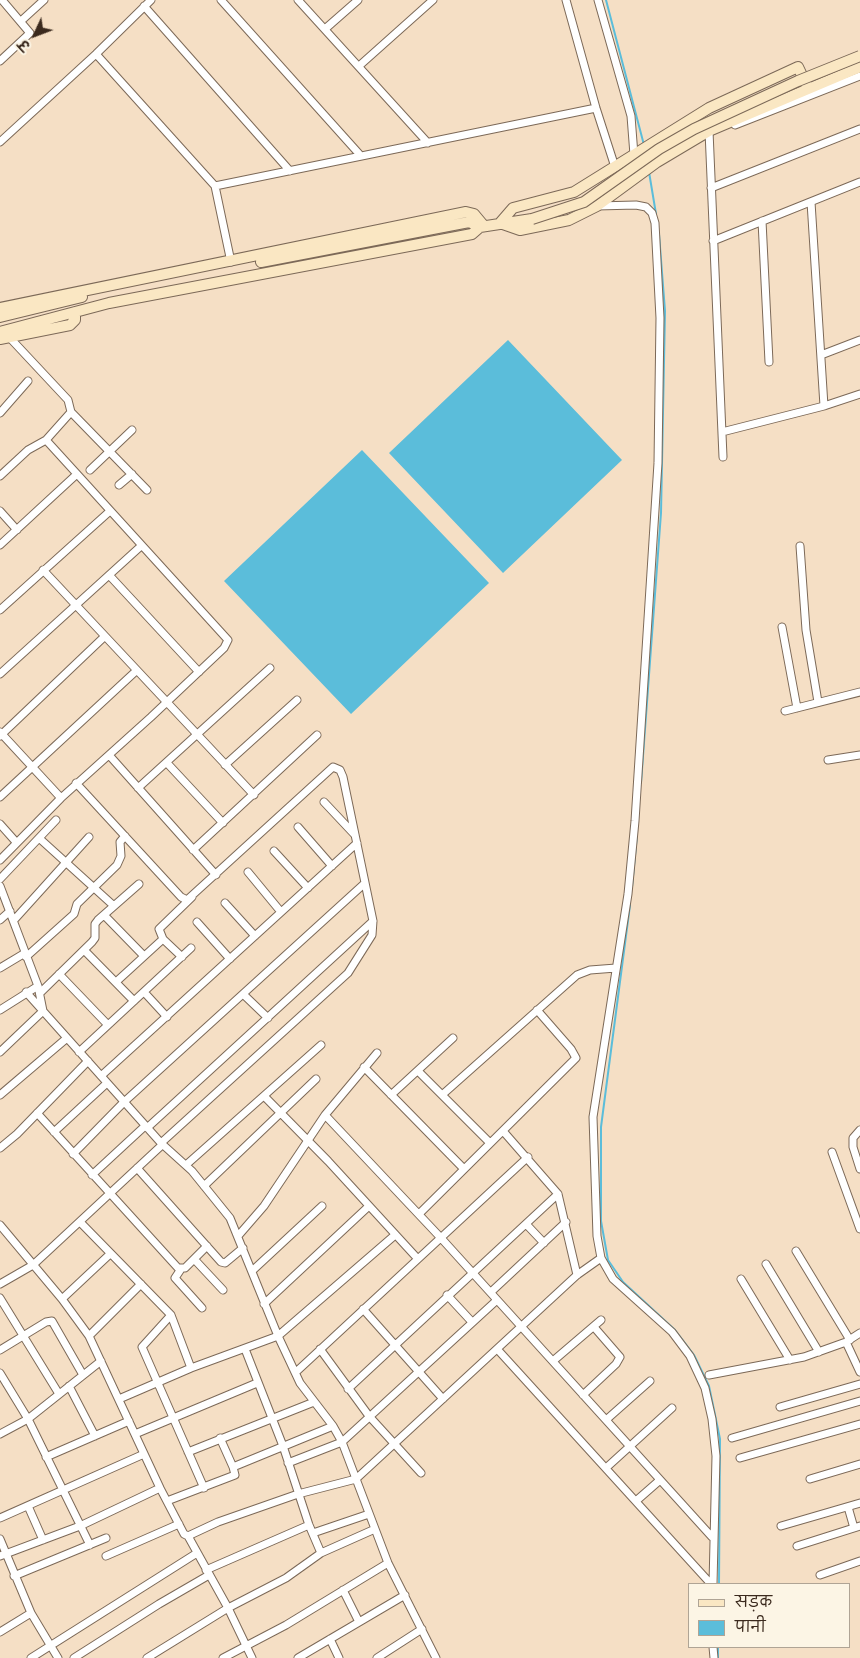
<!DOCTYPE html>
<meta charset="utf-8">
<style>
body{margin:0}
#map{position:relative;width:860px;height:1658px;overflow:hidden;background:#f5dfc5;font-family:"Patrick Hand","Playpen Sans Deva",sans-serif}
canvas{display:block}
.legend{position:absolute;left:688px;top:1583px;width:162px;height:65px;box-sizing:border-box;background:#fcf5e5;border:1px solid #afa495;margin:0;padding:6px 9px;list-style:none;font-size:15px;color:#3b2a1e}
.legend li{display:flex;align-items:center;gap:10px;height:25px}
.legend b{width:25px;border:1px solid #afa495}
.north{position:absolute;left:10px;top:10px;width:50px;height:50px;-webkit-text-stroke:4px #fcf5e5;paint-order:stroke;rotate:227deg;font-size:14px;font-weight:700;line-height:20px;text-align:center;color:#3b2a1e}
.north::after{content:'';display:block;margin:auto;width:18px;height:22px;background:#3b2a1e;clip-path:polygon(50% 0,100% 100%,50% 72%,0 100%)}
</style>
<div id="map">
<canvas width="860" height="1658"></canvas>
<ul class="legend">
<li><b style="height:6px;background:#fae7c3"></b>सड़क</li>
<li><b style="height:14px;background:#5bbdda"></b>पानी</li>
</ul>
<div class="north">उ</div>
</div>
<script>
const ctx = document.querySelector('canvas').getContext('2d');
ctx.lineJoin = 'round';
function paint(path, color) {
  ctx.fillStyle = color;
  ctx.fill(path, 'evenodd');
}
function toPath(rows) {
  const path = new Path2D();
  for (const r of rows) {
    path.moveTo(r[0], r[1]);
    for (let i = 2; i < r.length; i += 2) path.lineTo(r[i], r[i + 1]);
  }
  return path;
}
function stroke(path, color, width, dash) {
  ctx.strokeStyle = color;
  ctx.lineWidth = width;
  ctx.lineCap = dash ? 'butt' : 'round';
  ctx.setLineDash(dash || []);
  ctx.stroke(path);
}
const water = toPath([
 [508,340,622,460,503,573,389,453],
 [362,450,489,583,351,714,224,581]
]);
const stream = toPath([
 [606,0,644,145],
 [649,172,656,214],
 [641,783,661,513,665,311,659,234],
 [632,887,637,835],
 [630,905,601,1127,601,1221,608,1260,623,1282,675,1330,694,1355,709,1386,720,1439,719,1584],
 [718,1658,718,1647]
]);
const street = toPath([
 [221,0,361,156],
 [298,0,428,143],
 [566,0,596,108,615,167],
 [598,0,631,116,634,155],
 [144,6,290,171],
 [21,21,44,0],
 [325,29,358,0],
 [96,54,215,186,231,262],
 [0,61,30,33,2,0],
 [359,66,433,0],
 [735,125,860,76],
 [709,131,723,457],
 [0,142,96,54,151,0],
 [215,186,596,108],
 [711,188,860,129],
 [811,202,824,406],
 [597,206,636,205,646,207,652,213,655,223,660,318,658,463,635,821,628,894,593,1117,597,1236,601,1258,613,1279,672,1332,690,1356,705,1388,712,1419,716,1456,713,1584],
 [762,221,769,362],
 [713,241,860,182],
 [10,338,68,400,71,412,147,490],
 [821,355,860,340],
 [0,413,28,381],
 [722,432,824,406,860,394],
 [46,440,77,474],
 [90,470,132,430],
 [0,476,28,450,46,440,71,412],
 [119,485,132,474],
 [0,511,17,530],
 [0,545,77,474,228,640,224,648,151,717,61,798,0,860],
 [800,546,806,630,818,702],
 [43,570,254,795],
 [109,575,199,672],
 [0,610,110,511],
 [782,627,797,708],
 [0,674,141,546],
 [785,711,860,692],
 [0,732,61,798],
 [0,736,104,637],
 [109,755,216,875],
 [828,760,860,755],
 [167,763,223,823],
 [225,765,297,700],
 [76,783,181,897,187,900,333,767,340,770,343,777,373,921,372,935,348,973,161,1143],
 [138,788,270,668],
 [0,797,136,671],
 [324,802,355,835],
 [0,824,16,842],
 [298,827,332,866],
 [39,838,114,906],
 [193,850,317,735],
 [274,851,308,888],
 [248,872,281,912],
 [0,879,56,820],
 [0,886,38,986,43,1011,0,1052],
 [225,903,255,936],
 [104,915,144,956],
 [0,920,10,911],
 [14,920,89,837],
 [197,922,230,959],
 [163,939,159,929,192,897],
 [84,950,134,1001],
 [26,957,74,914,77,904,117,865,121,856,120,842,125,836],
 [0,968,25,953],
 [59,974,108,1025],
 [116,982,163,939,182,957],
 [26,992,161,1143,192,1171,230,1218,278,1336,300,1383,333,1426,342,1442,388,1563,436,1658],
 [144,992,167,1017],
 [40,993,92,942,95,938,95,924,98,920,139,884],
 [243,994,268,1018],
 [0,1010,38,986],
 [79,1052,191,948],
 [364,1067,464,1169],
 [418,1071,490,1143],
 [101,1076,357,843],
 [0,1095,67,1038],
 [391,1095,453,1038],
 [442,1095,577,975,590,970,616,968],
 [264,1096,328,1161,417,1258],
 [37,1113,178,1268,185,1268,207,1246],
 [325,1115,441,1238,712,1537],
 [147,1128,373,921],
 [860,1130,853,1138,853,1147,860,1169],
 [503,1131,558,1194,577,1275],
 [54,1132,107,1083],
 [0,1148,17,1134,88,1061],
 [832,1152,860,1229],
 [73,1154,124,1102,365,883],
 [186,1165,321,1045],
 [137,1168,221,1262,225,1263,243,1248],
 [92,1175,145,1126],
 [204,1186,316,1079],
 [419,1214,576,1058,571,1049,537,1010],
 [80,1222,171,1315,191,1368],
 [526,1224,544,1243],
 [0,1225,62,1299,89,1336,160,1488,184,1534,188,1536,228,1608,147,1658],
 [238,1236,264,1206,325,1115,377,1053],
 [796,1251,850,1340],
 [194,1259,223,1290],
 [766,1264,819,1352],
 [181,1269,175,1278,202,1308],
 [252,1271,322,1206],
 [741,1279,790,1360],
 [0,1284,33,1265,162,1145],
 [491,1292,566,1222],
 [447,1295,472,1322],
 [0,1298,59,1394],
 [62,1299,110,1254],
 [264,1304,369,1206],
 [363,1309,443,1399],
 [171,1315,142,1347,204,1488],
 [89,1336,141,1284],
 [846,1342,860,1372],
 [245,1349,283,1446,309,1525,321,1553],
 [320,1349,369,1416,421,1473],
 [0,1350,46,1322,52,1321,83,1375],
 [498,1350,711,1584],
 [553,1361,601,1320],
 [296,1372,528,1157],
 [0,1373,28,1419,90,1545],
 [709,1375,804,1357,846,1342,860,1333],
 [69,1386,95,1436],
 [348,1389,558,1194],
 [583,1395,616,1364,620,1357,594,1327],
 [119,1399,191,1368,278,1336,395,1235],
 [780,1407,860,1384],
 [606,1420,650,1381],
 [0,1434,28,1419,101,1361],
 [135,1434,257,1383],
 [220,1438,233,1467],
 [732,1438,860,1401],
 [188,1452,314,1402],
 [46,1457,129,1421],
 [740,1458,860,1424],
 [288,1463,342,1442,497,1300],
 [606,1468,672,1408],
 [810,1479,860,1464],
 [167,1501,235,1475,233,1467,333,1426],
 [636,1501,660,1480],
 [28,1506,43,1540],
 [848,1507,854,1528],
 [0,1518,144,1454],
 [781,1526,860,1503],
 [313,1533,369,1514],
 [188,1536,218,1522,298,1494,356,1479,577,1275,601,1258],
 [0,1539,31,1613,58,1658],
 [797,1546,860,1526],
 [0,1556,80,1526,160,1488],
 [106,1556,179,1524],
 [206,1570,309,1525],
 [820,1575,860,1561],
 [14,1576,106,1538],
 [343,1590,359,1622],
 [0,1632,31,1613],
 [330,1639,339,1658],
 [713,1647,714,1658],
 [31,1658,197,1553],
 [74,1658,159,1604,209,1575],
 [223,1658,286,1625,388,1563],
 [252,1658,228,1608,286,1578,321,1553,375,1529],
 [298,1658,405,1595],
 [377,1658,422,1629]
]);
const secondary = toPath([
 [808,88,798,67,709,108,574,192,513,208,500,223,520,230,569,220,597,206,657,162,709,131,860,67],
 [261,262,469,222,480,227],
 [0,308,466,212,474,214,484,226],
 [0,317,82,297],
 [0,332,109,303,472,234,480,227,532,219],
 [0,339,70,325,75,320,75,312]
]);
const secondaryBridge = toPath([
 [532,219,584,202,659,149,694,129,798,81,860,56]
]);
paint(water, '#5bbdda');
stroke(stream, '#5bbdda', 2);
stroke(street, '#7c6958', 9);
stroke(secondary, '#7c6958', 12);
stroke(street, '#fff', 7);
stroke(secondary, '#fae7c3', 10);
stroke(secondaryBridge, '#7c6958', 12, []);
stroke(secondaryBridge, '#fae7c3', 10);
</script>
